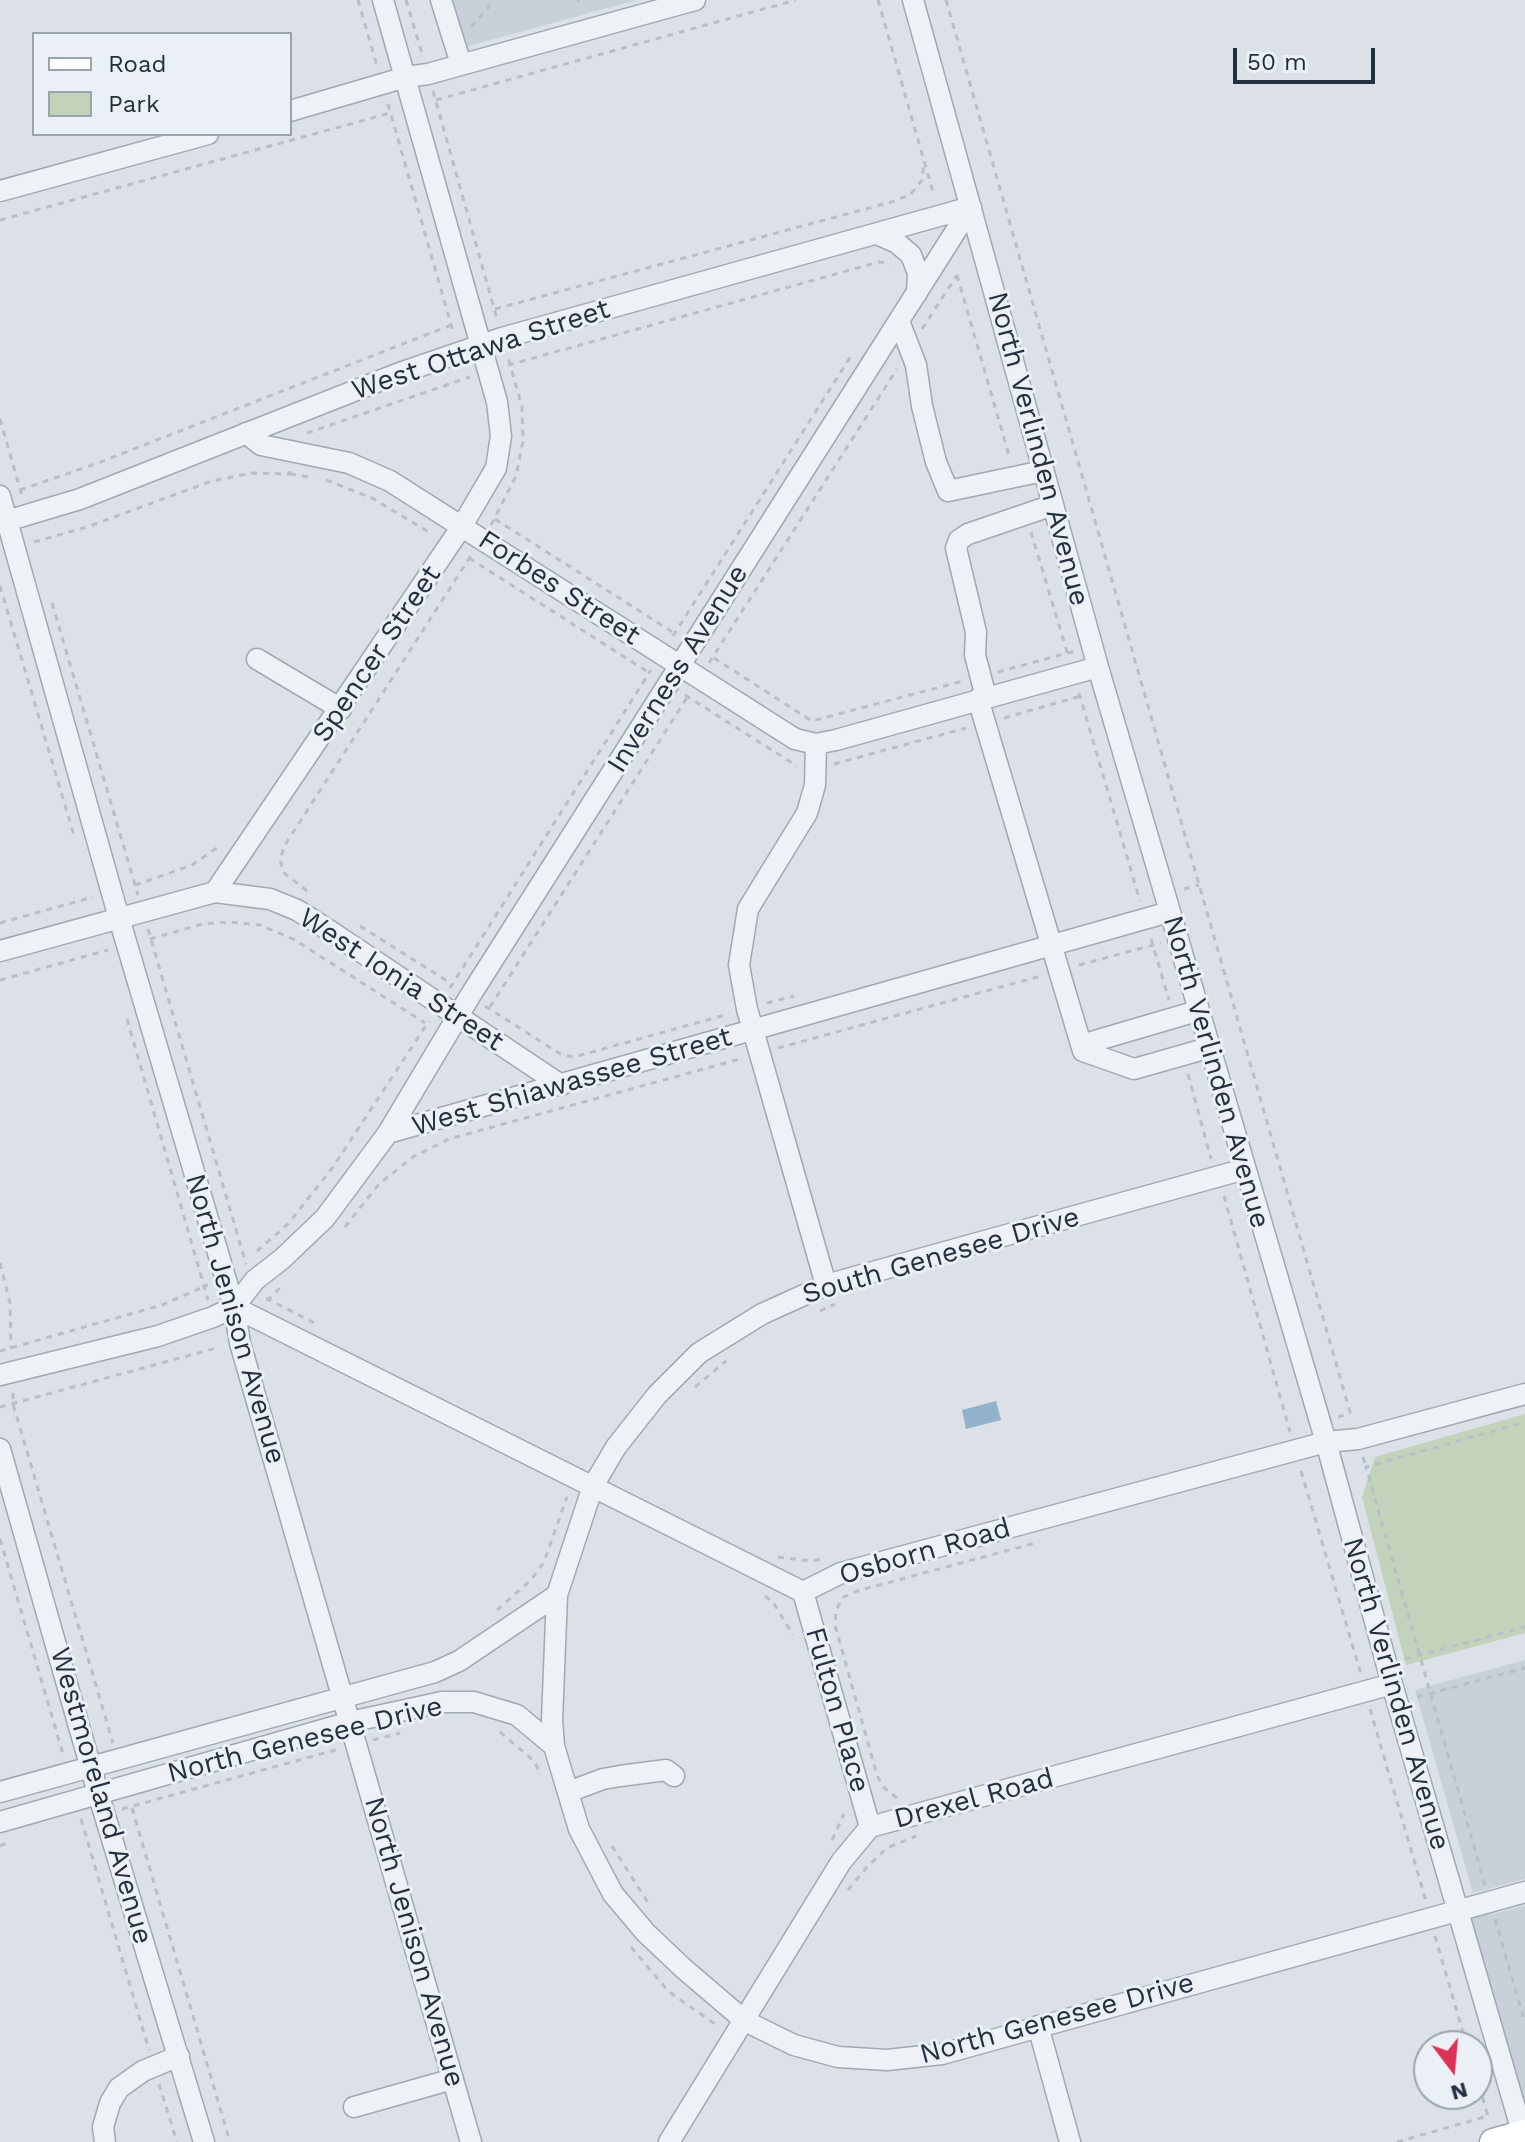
<!DOCTYPE html>
<style>
body{margin:0}
#map{position:relative;width:1525px;height:2142px;overflow:hidden;background:#dbe1e7;font-family:"Work Sans",sans-serif}
canvas{display:block}
.legend{position:absolute;left:32px;top:32px;width:260px;height:104px;box-sizing:border-box;background:#eaf0f5;border:2px solid #9ba3ac;margin:0;padding:10px 14px;list-style:none;font-size:24px;color:#242f3f}
.legend li{display:flex;align-items:center;gap:16px;height:40px}
.legend b{width:40px;border:2px solid #9ba3ac}
.north{position:absolute;left:1413px;top:2030px;width:80px;height:80px;box-sizing:border-box;background:#eaf0f5;border:2px solid #9ba3ac;border-radius:50%;rotate:164deg;font-size:22px;font-weight:700;line-height:32px;text-align:center;color:#242f3f}
.north::after{content:'';display:block;margin:auto;width:28px;height:36px;background:#db3256;clip-path:polygon(50% 0,100% 100%,50% 72%,0 100%)}
.scale{position:absolute;left:1233px;top:48px;width:142px;height:36px;box-sizing:border-box;border:4px solid #242f3f;border-top:0;padding-left:10px;font-size:24px;line-height:28px;white-space:nowrap;color:#242f3f;-webkit-text-stroke:6px #eaf0f5;paint-order:stroke}
</style>
<div id="map">
<canvas width="1525" height="2142"></canvas>
<ul class="legend">
<li><b style="height:10px;background:#fff"></b>Road</li>
<li><b style="height:22px;background:#c3d2bb"></b>Park</li>
</ul>
<div class="north">N</div>
<div class="scale">50 m</div>
</div>
<script>
const ctx = document.querySelector('canvas').getContext('2d');
ctx.lineJoin = 'round';
function paint(path, color) {
  ctx.fillStyle = color;
  ctx.fill(path, 'evenodd');
}
function toPath(rows) {
  const path = new Path2D();
  for (const r of rows) {
    path.moveTo(r[0], r[1]);
    for (let i = 2; i < r.length; i += 2) path.lineTo(r[i], r[i + 1]);
  }
  return path;
}
function stroke(path, color, width, dash) {
  ctx.strokeStyle = color;
  ctx.lineWidth = width;
  ctx.lineCap = dash ? 'butt' : 'round';
  ctx.setLineDash(dash || []);
  ctx.stroke(path);
}
function label(font, color, halo, rows, align = 'center') {
  ctx.font = font + ' "Work Sans",sans-serif';
  ctx.lineWidth = 6;
  ctx.setLineDash([]);
  ctx.textBaseline = 'middle';
  ctx.strokeStyle = halo;
  ctx.fillStyle = color;
  for (const [text, x, y, turn = 0] of rows) {
    ctx.save();
    ctx.translate(x, y);
    ctx.rotate((+turn || 0) * Math.PI / 180);
    ctx.textAlign = isNaN(turn) ? turn : align;
    if (halo) ctx.strokeText(text, 0, 0);
    ctx.fillText(text, 0, 0);
    ctx.restore();
  }
}
const built = toPath([
 [452,0,637,0,465,47],
 [1525,1660,1525,1879,1473,1893,1415,1690],
 [1525,1905,1525,2142,1458,1911,1494,1914]
]);
const green = toPath([
 [1525,1414,1525,1633,1406,1665,1362,1497,1375,1457]
]);
const water = toPath([
 [996,1401,1001,1420,966,1429,962,1410]
]);
const path = toPath([
 [358,0,377,66],
 [406,0,423,57],
 [578,0,579,2],
 [878,0,933,192],
 [946,0,1352,1419],
 [471,27,488,8,491,0],
 [433,91,497,319],
 [436,100,796,0],
 [388,104,454,335],
 [0,220,394,112],
 [957,275,1010,459],
 [495,309,895,201,911,194,922,180,924,161],
 [922,329,957,275],
 [508,365,879,262,890,264],
 [0,419,22,496],
 [307,433,470,377],
 [290,474,314,478],
 [326,480,372,498,432,534],
 [20,490,98,463,454,324],
 [495,519,674,633],
 [491,525,516,476,523,441,522,407,508,357],
 [1031,532,1068,655],
 [34,542,87,527,212,481,252,473,290,474,290,471],
 [469,558,648,672],
 [0,586,75,839],
 [52,603,138,895],
 [673,636,851,356],
 [714,658,812,721,963,681],
 [709,663,897,369],
 [998,672,1075,651],
 [1079,693,1140,901],
 [685,695,797,766],
 [1004,718,1081,696],
 [834,764,966,728],
 [135,885,192,865,221,845],
 [1184,889,1199,885],
 [307,891,283,872,280,859,285,845,472,554],
 [0,923,93,897],
 [360,926,452,984],
 [148,929,246,1264],
 [150,939,202,924,228,922,260,925,295,940,425,1023],
 [1151,939,1169,1000],
 [1079,965,1161,943],
 [0,980,108,950],
 [450,988,651,670],
 [767,1003,794,996],
 [485,1006,562,1055,574,1057,729,1014],
 [490,1007,688,696],
 [127,1019,208,1300],
 [778,1048,1041,976],
 [1188,1074,1211,1159],
 [1224,1196,1290,1432],
 [345,1227,379,1184,413,1157,449,1139,740,1059],
 [257,1251,288,1224,333,1167,429,1021],
 [0,1263,10,1303,11,1349],
 [266,1298,316,1324],
 [267,1301,281,1287],
 [820,1311,835,1304],
 [0,1351,162,1305,208,1285],
 [695,1387,726,1361],
 [13,1393,13,1404,113,1743],
 [0,1407,220,1347],
 [1338,1417,1350,1413],
 [1363,1457,1366,1467],
 [1301,1471,1361,1674],
 [0,1539,63,1754],
 [778,1557,811,1561,822,1559],
 [765,1596,773,1602,793,1635],
 [497,1610,531,1580,544,1562,567,1497],
 [1405,1659,1525,1627],
 [1417,1697,1525,1668],
 [1370,1709,1426,1901],
 [500,1732,534,1761,541,1775],
 [373,1740,400,1733],
 [897,1798,883,1787,877,1775,835,1625,836,1611,842,1598,857,1591,1039,1542],
 [132,1808,230,2142],
 [122,1809,339,1749],
 [81,1819,149,2050],
 [832,1840,844,1814],
 [0,1846,11,1841],
 [612,1846,649,1904],
 [1485,1885,1366,1467,1525,1422],
 [848,1890,867,1867,887,1848,916,1836],
 [1495,1919,1525,2023],
 [1435,1936,1467,2046],
 [631,1947,668,1991,719,2027],
 [159,2084,177,2142],
 [1397,2142,1488,2116,1477,2079]
]);
const minor = toPath([
 [441,0,461,64],
 [913,0,1098,667,1326,1442,1392,1684,1525,2142],
 [290,111,406,77,428,74,695,0],
 [0,191,208,134],
 [877,234,897,243,911,255,918,273,917,293],
 [899,321,916,365,922,406,936,462,948,491,1043,471],
 [246,433,261,445,349,463,390,481,795,739,816,744,836,740,1098,667],
 [0,496,119,918,234,1307,240,1343,471,2142],
 [0,523,80,499,397,374,502,338,971,207],
 [257,659,341,709],
 [986,697,975,655,976,632,956,548,959,540,968,534,1053,505],
 [978,699,1083,1051,1134,1069,1208,1048],
 [816,744,815,785,807,813,748,909,739,965,747,1009,826,1285],
 [215,892,462,526,496,468,501,436,497,402,383,0],
 [0,951,215,892,270,899,297,910,330,931,561,1085],
 [1081,1045,1197,1011],
 [388,1133,470,996,971,207],
 [1245,1169,826,1285,762,1314,699,1353,657,1395,616,1447,593,1486,557,1595,552,1720,554,1746,579,1829,613,1894,646,1933,683,1968,745,2021,794,2045,838,2057,887,2060,942,2054,1525,1892],
 [234,1307,803,1592,841,1573,1326,1442,1358,1439,1525,1394],
 [0,1375,158,1336,213,1317,234,1307,255,1280,282,1259,325,1218,388,1133,1169,912],
 [0,1449,98,1793,204,2142],
 [803,1592,870,1827],
 [0,1792,435,1672,459,1661,557,1595],
 [568,1792,603,1779,620,1776,666,1770,674,1776],
 [0,1822,350,1722,442,1702,474,1702,517,1715,554,1746],
 [1038,2026,1070,2142],
 [354,2107,453,2079],
 [105,2142,103,2127,110,2103,119,2088,143,2071,179,2056],
 [669,2142,841,1862,870,1827,1392,1684]
]);
const major = toPath([
 [1493,2142,1525,2133]
]);
const streetNames = [
 ["West Ottawa Street",481,350,-18],
 ["North Verlinden Avenue",1038,449,75],
 ["Forbes Street",559,588,33],
 ["Spencer Street",377,654,-56],
 ["Inverness Avenue",678,669,-58],
 ["West Ionia Street",401,980,33],
 ["North Verlinden Avenue",1216,1072,74],
 ["West Shiawassee Street",572,1082,-16],
 ["South Genesee Drive",941,1256,-16],
 ["North Jenison Avenue",235,1319,74],
 ["Osborn Road",925,1552,-16],
 ["North Verlinden Avenue",1396,1694,74],
 ["Fulton Place",837,1710,74],
 ["North Genesee Drive",305,1740,-14],
 ["Westmoreland Avenue",101,1796,74],
 ["Drexel Road",974,1799,-15],
 ["North Jenison Avenue",414,1942,74],
 ["North Genesee Drive",1057,2019,-15]
];
paint(built, '#c9d0d9');
paint(green, '#c3d2bb');
paint(water, '#92b2cc');
stroke(minor, '#a0a8b1', 23);
stroke(major, '#99a6b4', 29);
stroke(path, '#b9bfc6', 3, [6, 6]);
stroke(minor, '#eef1f5', 20);
stroke(major, '#fff', 26);
label('28px', '#242f3f', '#eaf0f5', streetNames);
</script>
